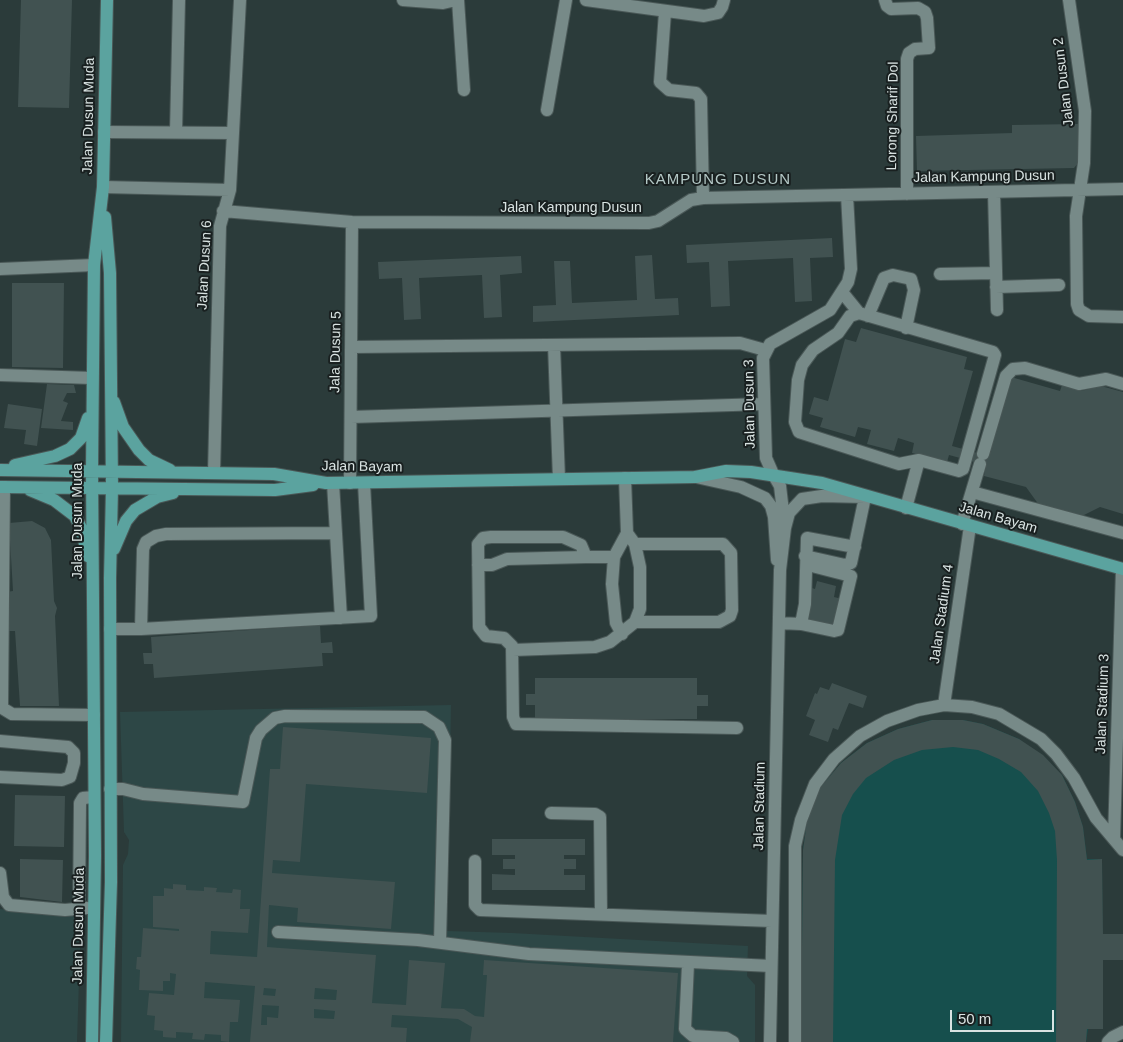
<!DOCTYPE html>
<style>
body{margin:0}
#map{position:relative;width:1123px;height:1042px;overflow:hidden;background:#2b3b3a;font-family:Arial,sans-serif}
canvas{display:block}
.scale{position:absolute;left:950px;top:1010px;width:104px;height:22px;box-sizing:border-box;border:2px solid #d9e3e2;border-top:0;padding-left:6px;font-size:15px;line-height:18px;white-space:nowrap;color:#d9e3e2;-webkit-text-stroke:4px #192020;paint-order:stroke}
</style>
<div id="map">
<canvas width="1123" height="1042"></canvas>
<div class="scale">50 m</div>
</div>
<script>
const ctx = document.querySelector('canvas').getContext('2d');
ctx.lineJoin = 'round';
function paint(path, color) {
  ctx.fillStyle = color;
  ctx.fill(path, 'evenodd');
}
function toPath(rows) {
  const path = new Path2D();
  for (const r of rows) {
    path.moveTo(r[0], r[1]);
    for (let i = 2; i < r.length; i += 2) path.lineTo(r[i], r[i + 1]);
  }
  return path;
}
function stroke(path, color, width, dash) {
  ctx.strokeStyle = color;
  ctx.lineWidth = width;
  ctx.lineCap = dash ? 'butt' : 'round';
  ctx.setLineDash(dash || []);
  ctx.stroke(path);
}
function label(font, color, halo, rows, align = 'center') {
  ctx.font = font + ' Arial,sans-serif';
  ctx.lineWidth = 4;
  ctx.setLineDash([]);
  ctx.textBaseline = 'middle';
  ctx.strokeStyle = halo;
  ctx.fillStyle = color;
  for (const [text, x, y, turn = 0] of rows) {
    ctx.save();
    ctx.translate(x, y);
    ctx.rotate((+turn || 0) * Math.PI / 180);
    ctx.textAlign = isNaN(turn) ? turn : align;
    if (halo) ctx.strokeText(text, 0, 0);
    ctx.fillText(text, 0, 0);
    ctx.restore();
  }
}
const built = toPath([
 [451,705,447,931,512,933,748,946,747,976,755,985,755,1042,121,1042,123,865,128,854,129,840,124,832,120,712],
 [0,909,81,917,77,1042,0,1042]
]);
const green = toPath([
 [932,720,963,720,983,724,1019,739,1062,775,1075,802,1083,827,1087,859,1102,859,1103,1029,1088,1029,1086,1042,801,1042,803,850,808,815,821,787,841,763,867,743,898,729]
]);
const building = toPath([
 [21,0,72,0,69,108,18,107],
 [1079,124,1079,162,1074,168,917,171,916,136,1012,133,1012,125],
 [832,238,833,257,810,258,812,301,795,302,793,258,728,261,730,306,711,307,709,262,687,263,686,245],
 [652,255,655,299,678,298,679,315,533,322,533,306,556,305,554,261,570,261,572,303,637,300,635,256],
 [521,256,522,273,500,275,502,317,484,318,482,275,419,278,421,319,404,320,402,278,379,279,378,262],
 [12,283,64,283,63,368,12,367],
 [861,328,967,357,964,369,973,371,952,446,989,456,1011,377,1060,391,1062,385,1081,391,1101,386,1123,392,1123,514,1100,507,1080,517,1039,505,1026,487,984,476,986,465,949,455,947,462,912,453,914,443,898,438,894,451,867,444,871,430,858,427,855,437,820,427,823,418,809,414,814,397,828,401,845,339,856,342],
 [47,384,74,385,76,393,67,393,63,401,68,403,61,421,73,422,73,430,41,428],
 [8,404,42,409,37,446,24,444,26,430,4,428],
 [32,521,45,528,51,540,54,601,57,608,55,616,59,706,20,706,15,631,9,631,6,592,13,591,9,523],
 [817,581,836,586,834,597,842,599,835,627,804,620,812,588,815,589],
 [320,625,321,643,332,642,333,653,322,653,323,666,154,678,153,664,144,664,143,653,152,653,151,637],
 [535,678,697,678,697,695,708,695,708,706,697,706,697,719,535,719,535,705,526,705,526,694,535,694],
 [832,683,867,696,863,708,849,703,838,730,833,728,828,742,809,735,815,720,806,716,815,693,817,694,820,687,829,690],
 [932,720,963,720,983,724,1019,739,1043,755,1062,775,1075,802,1083,827,1087,860,1102,859,1103,934,1123,934,1123,960,1103,960,1103,1029,1087,1029,1086,1042,1056,1042,1057,860,1055,831,1049,813,1038,791,1021,772,999,759,978,750,953,747,922,750,894,760,866,778,853,794,842,815,835,860,833,1042,801,1042,803,850,808,815,821,787,841,763,867,743,898,729],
 [283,727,431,738,427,793,306,784,300,862,273,860,272,873,395,882,391,929,297,922,298,908,269,905,267,947,376,955,372,1003,406,1005,409,960,445,963,441,1008,464,1009,475,1016,484,1017,487,975,483,975,484,960,678,973,673,1042,470,1042,472,1027,458,1019,392,1015,391,1027,407,1028,406,1042,250,1042,255,986,205,982,204,998,240,1000,238,1022,230,1022,229,1042,221,1041,221,1035,205,1034,204,1040,192,1039,193,1033,176,1032,176,1038,163,1037,163,1031,154,1030,155,1016,147,1015,149,993,174,995,176,974,170,973,170,981,163,981,163,991,139,990,140,970,136,969,137,957,141,957,143,928,179,931,179,929,153,927,153,896,164,896,164,888,173,889,173,884,186,885,186,890,204,891,204,887,217,888,216,892,232,893,233,889,241,890,240,909,250,909,248,933,211,931,210,954,257,957,270,769,280,769],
 [264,988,276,989,275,996,263,995],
 [315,988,337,990,336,1000,314,999],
 [262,1005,279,1006,278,1018,267,1017,267,1025,261,1025],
 [314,1009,335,1011,334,1019,314,1018],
 [15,795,65,796,64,847,14,846],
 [492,839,585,839,585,855,564,855,564,859,576,859,576,869,564,869,564,875,585,875,585,890,492,890,492,874,515,875,515,869,503,869,503,859,515,859,515,855,492,855],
 [20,859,63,860,62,902,20,897]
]);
const minor = toPath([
 [403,0,443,3,456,0],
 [458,0,464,90],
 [586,0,704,16,718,13,722,7,724,0],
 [885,0,887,6,891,9,918,8,925,12,927,18,929,48,915,49,909,53,907,59,907,194],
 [1069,0,1085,111,1084,163,1076,216,1077,304,1079,310,1089,316,1123,317],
 [665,12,660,82,669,90,696,93,701,99,703,198],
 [547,110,566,0],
 [104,132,233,133],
 [176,132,179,0],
 [103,187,230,190],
 [994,192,997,310],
 [223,211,352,222,649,223,658,221,691,200,703,198,1123,189],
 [0,269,94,265],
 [940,274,996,273],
 [996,287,1059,285],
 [842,292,859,313],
 [859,313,993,352,995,355,963,469,959,471,919,460,899,464,799,432,795,422,798,380,802,365,813,350,838,333,850,316,859,313],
 [868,316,884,278,893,275,911,279,914,290,906,328],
 [554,345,559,479],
 [351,347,740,343,765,350],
 [0,375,92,378],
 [351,417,764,404],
 [983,454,1006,376,1013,369,1025,368,1079,384,1106,379,1123,384],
 [214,473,220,226,230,190,240,0],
 [696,477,741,487,765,498,771,506,774,517,777,560],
 [333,483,341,618],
 [350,483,352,222],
 [4,487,2,708,12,714,94,715],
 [972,492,1123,533],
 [906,508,919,460],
 [784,520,780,486,773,474,766,458,763,358,770,344,830,310,848,282,851,269,847,195],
 [962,524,980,464],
 [614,557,586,557,581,545,563,537,491,537,483,538,478,544,479,627,486,636,504,638,512,646,513,717,516,724,737,728],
 [478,565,492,565,507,559,586,557],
 [635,622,719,622,730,616,732,610,731,553,723,544,635,544],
 [779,623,801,624,834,631,838,630,851,576,812,566],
 [801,624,805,604,807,538,855,547],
 [110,629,141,629,371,616,364,483],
 [141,629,143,549,146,542,156,536,166,534,335,533],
 [622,634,616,623,612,584,614,557,627,533,625,478],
 [513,650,595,647,610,642,635,622,640,609,640,567,635,544,627,533],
 [944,705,970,526],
 [0,741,68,747,74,753,74,763,70,777,62,780,0,777],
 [110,789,123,789,143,794,243,802,256,738,261,730,275,718,285,716,424,717,439,727,445,740,440,942],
 [551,813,595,814,600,817,601,914],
 [1114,839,1122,569],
 [475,861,475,905,480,910,772,921],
 [0,873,3,897,9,905,65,910,87,908],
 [79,908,80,803,83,798,94,797],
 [278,932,418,940,529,954,771,966],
 [688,964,685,1029,693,1036,726,1038,733,1042],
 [770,1042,780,570,785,528,789,513,802,499,822,496,865,497,851,563,845,565,805,556],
 [795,1042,795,846,801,820,815,784,834,759,860,736,887,721,918,710,944,705,972,707,999,714,1041,739,1056,754,1074,778,1096,818,1123,850],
 [1108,1042,1113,1037,1123,1032]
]);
const major = toPath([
 [105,217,110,273,112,488,110,578,111,882,106,1042],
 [114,402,123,427,139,450,149,460,170,470],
 [15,465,55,456,70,449,81,438,88,418],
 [0,470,274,474,326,483,695,477,726,471,751,472,822,483,1123,569],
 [0,487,275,490,313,485],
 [30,490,54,500,75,516,81,528,88,556],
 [114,549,126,521,135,510,157,497,173,493],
 [92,1042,95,856,92,471,94,265,103,187,107,0]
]);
const streetNames = [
 ["Jalan Dusun 2",1064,82,-97],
 ["Jalan Dusun Muda",89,116,-89],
 ["Lorong Sharif Dol",893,116,-89],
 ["Jalan Kampung Dusun",984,177,-1],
 ["Jalan Kampung Dusun",571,208],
 ["Jalan Dusun 6",205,265,-87],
 ["Jala Dusun 5",336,352,-89],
 ["Jalan Dusun 3",750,404,-91],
 ["Jalan Bayam",362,467,1],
 ["Jalan Bayam",998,518,16],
 ["Jalan Dusun Muda",78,521,-90],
 ["Jalan Stadium 4",942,614,-82],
 ["Jalan Stadium 3",1103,704,-88],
 ["Jalan Stadium",760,806,-89],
 ["Jalan Dusun Muda",79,926,-89]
];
const neighbourhoodNames = [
 ["KAMPUNG DUSUN",718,180]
];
paint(built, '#2d4746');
paint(green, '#164f4d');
paint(building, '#415251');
stroke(minor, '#4a5857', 14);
stroke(major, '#4a5857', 14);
stroke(minor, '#778a88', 12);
stroke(major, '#5ba39f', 12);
label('14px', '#d9e3e2', '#192020', streetNames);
ctx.letterSpacing = '1px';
label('15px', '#b3c7c5', '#192020', neighbourhoodNames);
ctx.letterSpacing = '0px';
</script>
